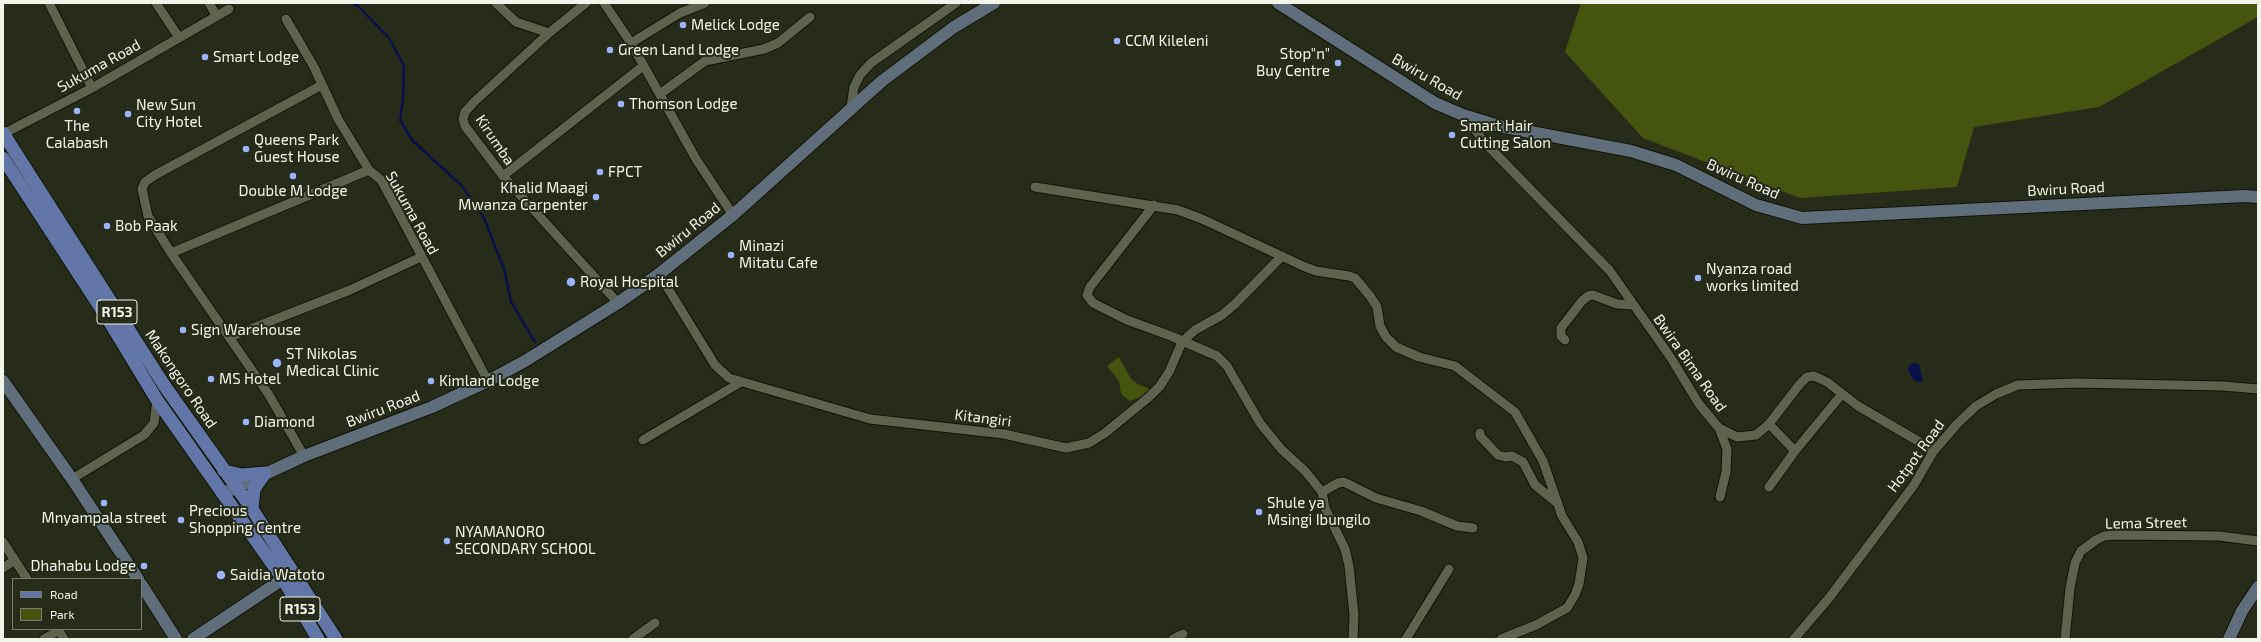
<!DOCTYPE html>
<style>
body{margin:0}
#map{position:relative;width:2261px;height:642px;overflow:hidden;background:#272c1a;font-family:"Exo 2",sans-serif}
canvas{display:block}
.frame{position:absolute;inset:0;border:4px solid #f1f4e9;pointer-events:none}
.legend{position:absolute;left:12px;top:578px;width:130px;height:52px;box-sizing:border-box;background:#272c1a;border:1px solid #787c6d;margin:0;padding:5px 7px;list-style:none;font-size:12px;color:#f1f4e9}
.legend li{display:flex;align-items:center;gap:8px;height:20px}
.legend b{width:20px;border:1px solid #787c6d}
</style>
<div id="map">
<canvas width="2261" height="642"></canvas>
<div class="frame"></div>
<ul class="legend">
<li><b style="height:5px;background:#6376a8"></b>Road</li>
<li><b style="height:11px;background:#45540e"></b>Park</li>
</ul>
</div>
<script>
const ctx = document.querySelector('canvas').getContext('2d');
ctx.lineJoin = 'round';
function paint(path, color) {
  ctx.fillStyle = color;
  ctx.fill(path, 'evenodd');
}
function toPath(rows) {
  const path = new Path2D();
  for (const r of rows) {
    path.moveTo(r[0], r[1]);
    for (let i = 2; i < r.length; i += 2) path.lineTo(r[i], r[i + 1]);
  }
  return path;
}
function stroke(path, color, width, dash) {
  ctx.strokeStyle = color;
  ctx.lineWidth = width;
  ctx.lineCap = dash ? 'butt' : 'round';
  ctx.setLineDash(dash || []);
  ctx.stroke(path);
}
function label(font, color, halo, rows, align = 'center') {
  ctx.font = font + ' "Exo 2",sans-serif';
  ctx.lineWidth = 4;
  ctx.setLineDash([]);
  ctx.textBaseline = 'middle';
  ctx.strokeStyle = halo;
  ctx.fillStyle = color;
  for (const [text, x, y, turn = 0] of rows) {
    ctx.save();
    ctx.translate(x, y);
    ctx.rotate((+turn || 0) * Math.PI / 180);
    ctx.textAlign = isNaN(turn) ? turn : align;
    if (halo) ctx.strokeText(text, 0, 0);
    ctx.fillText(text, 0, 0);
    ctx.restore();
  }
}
const green = toPath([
 [1581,3,2258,3,2258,17,2099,107,1974,127,1957,187,1800,198,1643,138,1565,52],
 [1119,357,1131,379,1139,385,1150,389,1147,395,1130,401,1121,394,1119,381,1107,366]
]);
const water = toPath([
 [1912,363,1919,364,1923,382,1916,382,1909,373,1908,368]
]);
const stream = toPath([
 [352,3,359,7,389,38,404,66,403,100,400,120,412,140,462,186,484,218,504,269,511,302,535,342]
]);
const street = toPath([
 [49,3,92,88],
 [156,3,178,36],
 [209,3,216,15],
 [496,3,516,22,549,33],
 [586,3,549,33,474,102,465,112,463,119,465,126,503,176,618,303],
 [604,3,631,43,696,159,733,215],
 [286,19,314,67,338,119,369,170,381,180,386,189,488,381],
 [631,43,680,13,705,3],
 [660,94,705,61,764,49,778,43,810,17],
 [851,108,854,87,860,75,871,63,956,3],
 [1463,115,1488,146,1610,271,1671,358,1699,404,1719,428,1737,437,1756,435,1769,424,1799,385,1807,377,1814,376,1827,382,1858,406,1918,441,1933,452],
 [3,134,92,88,229,9],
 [503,176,643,66],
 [1035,187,1178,210,1202,219,1305,267,1316,271,1349,276,1355,278,1370,296,1377,307,1380,326,1386,337,1396,347,1419,357,1455,366,1515,412,1543,461,1562,516,1578,542,1583,558,1579,584,1575,595,1567,608,1536,625,1501,639],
 [1154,205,1090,287,1087,295,1093,303,1127,320,1171,336,1217,356,1227,366,1260,423,1281,449,1305,471,1322,492,1325,508,1345,549,1349,566,1354,615,1353,639],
 [171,253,369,170],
 [659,274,715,365,729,378,870,419,1004,434,1066,448,1089,443,1105,433,1149,397,1160,386,1169,372,1182,342,1195,330,1222,315,1235,304,1282,256],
 [230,337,350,290,421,257],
 [1565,340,1561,336,1561,328,1582,301,1588,296,1593,295,1617,304,1633,305],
 [1769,424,1795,451],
 [1719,428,1727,449,1726,472,1720,497],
 [1480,433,1480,436,1498,455,1506,457,1512,456,1523,462,1535,485,1556,502],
 [643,440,741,382],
 [304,456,269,395,171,253,148,216,142,189,145,182,155,175,322,85],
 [72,479,144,435,154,423,157,400],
 [1769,487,1795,451,1842,394],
 [1322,492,1338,483,1344,482,1376,498,1421,511,1457,526,1473,528],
 [3,542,27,579],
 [3,568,15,560],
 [58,629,64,639],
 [44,639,59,630],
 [633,639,655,623],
 [1173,639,1183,634],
 [1406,639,1449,569],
 [1794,639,1829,598,1914,485,1933,452,1957,424,1976,406,1996,394,2018,385,2076,383,2223,386,2258,389],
 [2065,639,2070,588,2075,563,2081,551,2096,540,2104,536,2116,535,2219,536,2258,541]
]);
const secondary = toPath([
 [1278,3,1435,103,1463,115,1499,126,1631,151,1676,165,1756,205,1802,218,2245,196,2258,197],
 [3,381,72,479,138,579],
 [224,493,304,456,432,407,488,381,525,361,618,303,659,274,733,215,882,81,954,27,994,3],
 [141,584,176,639],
 [193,639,283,579],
 [2229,639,2242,611,2258,587]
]);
const primary = toPath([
 [3,133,164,385,252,509,336,639],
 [3,158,106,316,157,400,283,579,318,639],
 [224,471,242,475,265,473],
 [252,509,254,489,265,473]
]);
const markers = [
 [683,25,4,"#9cb4fd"],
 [1117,41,4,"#9cb4fd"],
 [610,50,4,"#9cb4fd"],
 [205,57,4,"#9cb4fd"],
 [1338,63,4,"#9cb4fd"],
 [621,104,4,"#9cb4fd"],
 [77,111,4,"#9cb4fd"],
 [128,114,4,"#9cb4fd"],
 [1452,135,4,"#9cb4fd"],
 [246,149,4,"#9cb4fd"],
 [600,172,4,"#9cb4fd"],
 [293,176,4,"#9cb4fd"],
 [596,197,4,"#9cb4fd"],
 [107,226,4,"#9cb4fd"],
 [731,255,4,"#9cb4fd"],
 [1698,278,4,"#9cb4fd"],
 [571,282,5,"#9cb4fd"],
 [183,330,4,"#9cb4fd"],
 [277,363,5,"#9cb4fd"],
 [211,379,4,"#9cb4fd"],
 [431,381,4,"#9cb4fd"],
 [246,422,4,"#9cb4fd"],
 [104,503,4,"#9cb4fd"],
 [1259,512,4,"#9cb4fd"],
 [181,520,4,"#9cb4fd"],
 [447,541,4,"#9cb4fd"],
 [144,566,4,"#9cb4fd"],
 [221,575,5,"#9cb4fd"]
];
const shields = [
 [117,312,40],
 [300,609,40]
];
const shieldNames = [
 ["R153",117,312],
 ["R153",300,609]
];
const poiNames = [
 ["Melick Lodge",691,25],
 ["CCM Kileleni",1125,41],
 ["Green Land Lodge",618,50],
 ["Stop\"n\"",1330,54,"right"],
 ["Buy Centre",1330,71,"right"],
 ["Smart Lodge",213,57],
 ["Thomson Lodge",629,104],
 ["New Sun",136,105],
 ["City Hotel",136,122],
 ["The",77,126,"center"],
 ["Calabash",77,143,"center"],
 ["Smart Hair",1460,126],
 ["Cutting Salon",1460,143],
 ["Queens Park",254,140],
 ["Guest House",254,157],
 ["FPCT",608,172],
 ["Khalid Maagi",588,188,"right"],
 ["Mwanza Carpenter",588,205,"right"],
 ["Double M Lodge",293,191,"center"],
 ["Bob Paak",115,226],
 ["Minazi",739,246],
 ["Mitatu Cafe",739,263],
 ["Nyanza road",1706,269],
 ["works limited",1706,286],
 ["Royal Hospital",580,282],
 ["Sign Warehouse",191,330],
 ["ST Nikolas",286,354],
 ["Medical Clinic",286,371],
 ["MS Hotel",219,379],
 ["Kimland Lodge",439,381],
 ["Diamond",254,422],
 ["Shule ya",1267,503],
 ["Msingi Ibungilo",1267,520],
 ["Precious",189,511],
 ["Shopping Centre",189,528],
 ["Mnyampala street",104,518,"center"],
 ["NYAMANORO",455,532],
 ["SECONDARY SCHOOL",455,549],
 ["Dhahabu Lodge",136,566,"right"],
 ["Saidia Watoto",230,575]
];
const streetNames = [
 ["Sukuma Road",99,66,-29],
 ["Bwiru Road",1427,77,30],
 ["Kirumba",495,140,56],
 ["Bwiru Road",1743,179,24],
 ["Bwiru Road",2066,189,-3],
 ["Sukuma Road",412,213,61],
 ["Bwiru Road",688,230,-39],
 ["Bwira Bima Road",1690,363,55],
 ["Makongoro Road",181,379,56],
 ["Bwiru Road",383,409,-21],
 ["Kitangiri",983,418,7],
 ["Hotpot Road",1916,456,-54],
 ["Lema Street",2146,523,-1]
];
paint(green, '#45540e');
paint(water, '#0a1149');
stroke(stream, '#0a1149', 2.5);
stroke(street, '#101405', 11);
stroke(secondary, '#101405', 14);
stroke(primary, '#101405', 15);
stroke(street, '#5d634f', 9);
stroke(secondary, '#606d7b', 12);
stroke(primary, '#6376a8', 13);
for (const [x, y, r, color] of markers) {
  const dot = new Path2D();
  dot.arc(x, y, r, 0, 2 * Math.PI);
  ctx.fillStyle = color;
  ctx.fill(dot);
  stroke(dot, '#272c1a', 1.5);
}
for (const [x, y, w] of shields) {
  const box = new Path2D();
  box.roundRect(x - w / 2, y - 12, w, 24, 3);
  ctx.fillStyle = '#272c1a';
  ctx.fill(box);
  stroke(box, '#f1f4e9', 1);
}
label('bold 14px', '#f1f4e9', null, shieldNames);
label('15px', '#f1f4e9', '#272c1a', poiNames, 'left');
label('15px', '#f1f4e9', '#272c1a', streetNames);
</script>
